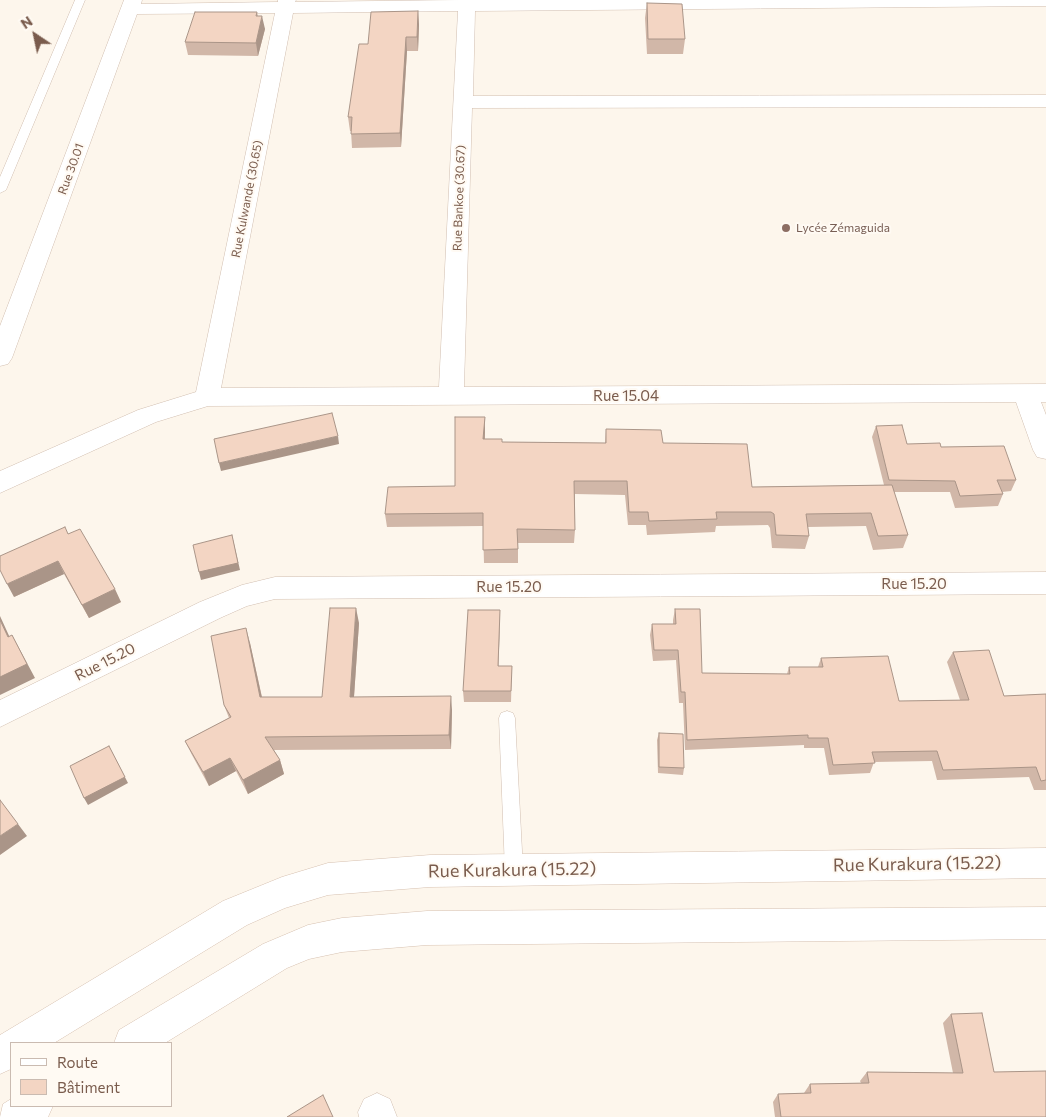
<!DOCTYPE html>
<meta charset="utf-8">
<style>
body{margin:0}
#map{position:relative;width:1046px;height:1117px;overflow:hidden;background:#fdf6ec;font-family:Commissioner,sans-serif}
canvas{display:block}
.legend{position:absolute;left:10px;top:1042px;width:162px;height:65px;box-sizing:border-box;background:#fffaf3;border:1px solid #cabbb1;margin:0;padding:6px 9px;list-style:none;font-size:15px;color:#7a5c4d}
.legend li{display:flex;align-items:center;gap:10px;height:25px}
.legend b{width:25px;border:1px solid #cabbb1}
.north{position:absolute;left:10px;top:10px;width:50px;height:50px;-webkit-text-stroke:4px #fffaf3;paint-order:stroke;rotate:326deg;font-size:14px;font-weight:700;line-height:20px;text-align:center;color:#7a5c4d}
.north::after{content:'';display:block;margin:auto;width:18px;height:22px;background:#7a5c4d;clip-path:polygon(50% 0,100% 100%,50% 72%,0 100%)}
</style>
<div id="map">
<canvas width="1046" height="1117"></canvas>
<ul class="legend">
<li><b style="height:6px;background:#fff"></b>Route</li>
<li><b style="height:14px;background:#f3d5c3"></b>Bâtiment</li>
</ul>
<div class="north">N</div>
</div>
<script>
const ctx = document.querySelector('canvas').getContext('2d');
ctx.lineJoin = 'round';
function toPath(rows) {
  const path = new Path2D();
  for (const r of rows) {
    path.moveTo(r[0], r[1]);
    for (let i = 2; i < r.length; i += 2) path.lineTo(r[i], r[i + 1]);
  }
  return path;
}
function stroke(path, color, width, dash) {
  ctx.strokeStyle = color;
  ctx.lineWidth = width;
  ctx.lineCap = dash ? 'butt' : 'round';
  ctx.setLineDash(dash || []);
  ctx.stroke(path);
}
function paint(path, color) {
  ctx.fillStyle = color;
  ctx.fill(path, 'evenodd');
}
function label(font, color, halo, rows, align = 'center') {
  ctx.font = font + ' Commissioner,sans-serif';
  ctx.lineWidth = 4;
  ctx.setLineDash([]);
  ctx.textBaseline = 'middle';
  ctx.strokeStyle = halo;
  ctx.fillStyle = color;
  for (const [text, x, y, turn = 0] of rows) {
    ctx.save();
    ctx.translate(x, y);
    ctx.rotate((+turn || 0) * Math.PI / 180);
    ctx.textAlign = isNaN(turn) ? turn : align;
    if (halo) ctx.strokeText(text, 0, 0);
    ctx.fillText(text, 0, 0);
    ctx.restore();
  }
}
const service = toPath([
 [75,0,85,0,6,190,0,193,0,177,75,0],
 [507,711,513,713,515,718,523,870,520,876,514,878,508,876,505,870,499,718,501,713,507,711]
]);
const minor = toPath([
 [124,0,142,0,141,4,278,2,278,0,296,0,295,2,458,0,1046,0,1046,6,475,11,473,96,1046,95,1046,107,472,108,464,387,1046,384,1046,402,1041,402,1046,415,1046,459,1037,457,1033,450,1016,402,208,406,156,422,0,493,0,471,138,410,196,392,275,13,137,14,12,358,8,364,0,366,0,326,124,0],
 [458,11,439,387,221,388,293,13,458,11],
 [1046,572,1046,594,275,599,247,606,220,618,0,727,0,700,200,602,242,585,275,577,1046,572],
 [377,1093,390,1099,397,1117,359,1117,358,1112,364,1099,377,1093]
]);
const secondary = toPath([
 [1046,848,1046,878,430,887,328,895,285,908,247,925,54,1043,11,1043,11,1069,0,1074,0,1035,223,901,282,877,328,863,430,855,1046,848],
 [1046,907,1046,939,427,945,342,952,309,959,287,968,165,1043,114,1043,119,1030,263,944,308,925,342,918,427,911,1046,907],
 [11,1099,11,1106,53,1106,48,1117,0,1117,3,1104,11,1099]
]);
const wall = toPath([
 [647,3,685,39,683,54,647,54,645,18],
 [418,11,419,25,418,51,407,51,401,147,352,148,351,131,350,131,348,117],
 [257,12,258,16,265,29,258,56,188,55,185,42],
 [485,417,485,439,502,442,605,443,606,429,663,443,752,487,884,485,872,437,876,426,907,444,941,447,1016,480,1011,491,1002,492,1003,494,998,506,955,508,950,492,894,492,908,535,903,548,873,550,866,526,808,527,809,536,805,549,772,548,770,528,768,525,716,526,715,532,647,535,646,525,628,525,625,495,575,494,575,530,574,543,518,543,518,563,484,563,483,526,387,527,385,514,455,486],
 [68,534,121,602,89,618,64,574,14,597],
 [675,609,702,673,787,674,789,667,818,667,821,658,899,701,960,700,947,662,953,652,1004,696,1046,694,1046,790,1034,790,1029,777,937,780,932,761,874,762,870,773,829,775,824,748,804,748,804,745,685,750,683,703,679,703,676,660,653,661,650,635,652,624,673,624,673,620],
 [500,610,498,666,512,666,511,702,464,702,463,691],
 [359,623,354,697,452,710,451,749,274,750,280,760,284,774,248,794,236,771,209,786,192,755,185,741,229,718,224,705,250,643,262,697,322,697],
 [659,733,684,768,683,775,658,773,657,740],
 [951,1014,994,1072,1046,1117,775,1117,773,1102,778,1094,804,1093,810,1084,861,1083,860,1081,867,1072,953,1073,943,1023]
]);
const shadedWall = toPath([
 [418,11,419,25,418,51,417,37],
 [262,16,265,29,258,56,256,43],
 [406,37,407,51,401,147,400,133],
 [485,417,485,431,484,453,483,439],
 [338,436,339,444,221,471,219,463],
 [232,535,240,570,201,580,199,572],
 [58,561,64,574,14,597,7,584],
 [115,589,121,602,89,618,82,605],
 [356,608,359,623,353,711,350,697],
 [500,610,500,622,498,677,498,666],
 [0,616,16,651,8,637,0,620],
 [246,628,250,643,265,712,260,697],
 [12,635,35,678,0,695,0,677],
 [451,696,452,710,451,749,449,735],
 [109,746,128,783,88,805,84,798],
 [230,758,236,771,209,786,203,772],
 [280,760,284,774,248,794,243,780],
 [18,824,27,836,0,855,0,836]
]);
const building = toPath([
 [647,3,682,4,685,39,648,39,647,3],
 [418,11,417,37,406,37,400,133,351,134,352,117,348,117,359,44,368,44,371,12,418,11],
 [195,12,257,12,256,16,262,16,256,43,185,42,195,12],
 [332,413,338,436,219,463,214,439,332,413],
 [455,417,485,417,483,439,502,439,502,442,606,443,606,429,661,430,663,443,747,444,752,487,892,485,908,535,878,536,871,513,806,514,809,536,776,535,774,514,771,512,716,512,717,519,649,521,648,512,629,512,627,481,574,481,575,530,517,529,518,549,483,550,483,513,385,514,388,487,455,486,455,417],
 [902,425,907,444,940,443,941,447,1004,446,1016,480,997,480,1003,494,960,496,955,481,889,480,876,426,902,425],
 [65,527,68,534,80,529,115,589,82,605,58,561,7,584,0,570,0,556,65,527],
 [232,535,238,563,199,572,193,545,232,535],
 [330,608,356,608,350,697,451,696,449,735,265,737,280,760,243,780,230,758,203,772,185,741,231,717,224,705,211,636,246,628,260,697,322,697,330,608],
 [675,609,700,609,702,673,790,674,789,667,823,667,821,658,888,656,899,701,969,700,953,652,989,650,1004,696,1046,694,1046,780,1041,781,1036,767,943,770,937,751,872,752,875,763,833,765,828,738,808,738,808,735,687,740,685,692,681,692,678,650,654,650,652,624,676,624,675,609],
 [468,610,500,610,498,666,512,666,511,691,463,691,468,610],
 [0,620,8,637,12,635,27,664,0,677,0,620],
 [659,733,683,734,684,768,659,767,659,733],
 [109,746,125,777,84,798,70,766,109,746],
 [0,800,18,824,0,836,0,800],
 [982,1013,994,1072,1046,1071,1046,1117,781,1117,778,1094,811,1093,810,1084,869,1083,867,1072,963,1073,951,1014,982,1013],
 [323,1095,333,1117,287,1117,323,1095]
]);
const markers = [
 [786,228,5,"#8d6e63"]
];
const farStreetnames = [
 ["Rue 30.01",71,169,-70],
 ["Rue Bankoe (30.67)",459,198,-88],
 ["Rue Kulwande (30.65)",247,199,-79]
];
const farEducationnames = [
 ["Lycée Zémaguida",796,228]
];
const streetNames = [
 ["Rue 15.04",626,396],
 ["Rue 15.20",914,584],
 ["Rue 15.20",509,587],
 ["Rue 15.20",105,662,-27]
];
const nearStreetnames = [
 ["Rue Kurakura (15.22)",917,864,-1],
 ["Rue Kurakura (15.22)",512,870,-1]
];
stroke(service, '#d1beb0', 1);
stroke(minor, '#d1beb0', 1);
stroke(secondary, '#d6c0b0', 1);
paint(service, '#fff');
paint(minor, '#fff');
paint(secondary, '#fff');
paint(wall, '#d1b7a8');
paint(shadedWall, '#aa9588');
paint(building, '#f3d5c3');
stroke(building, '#aa9588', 1);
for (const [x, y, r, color] of markers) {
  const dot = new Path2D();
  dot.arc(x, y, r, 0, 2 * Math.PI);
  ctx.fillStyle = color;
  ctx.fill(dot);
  stroke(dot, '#fffaf3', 2);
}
label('12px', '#7a5c4d', '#fffaf3', farStreetnames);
label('12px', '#785e54', '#fffaf3', farEducationnames, 'left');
label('15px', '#7a5c4d', '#fffaf3', streetNames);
label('18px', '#7a5c4d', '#fffaf3', nearStreetnames);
</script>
